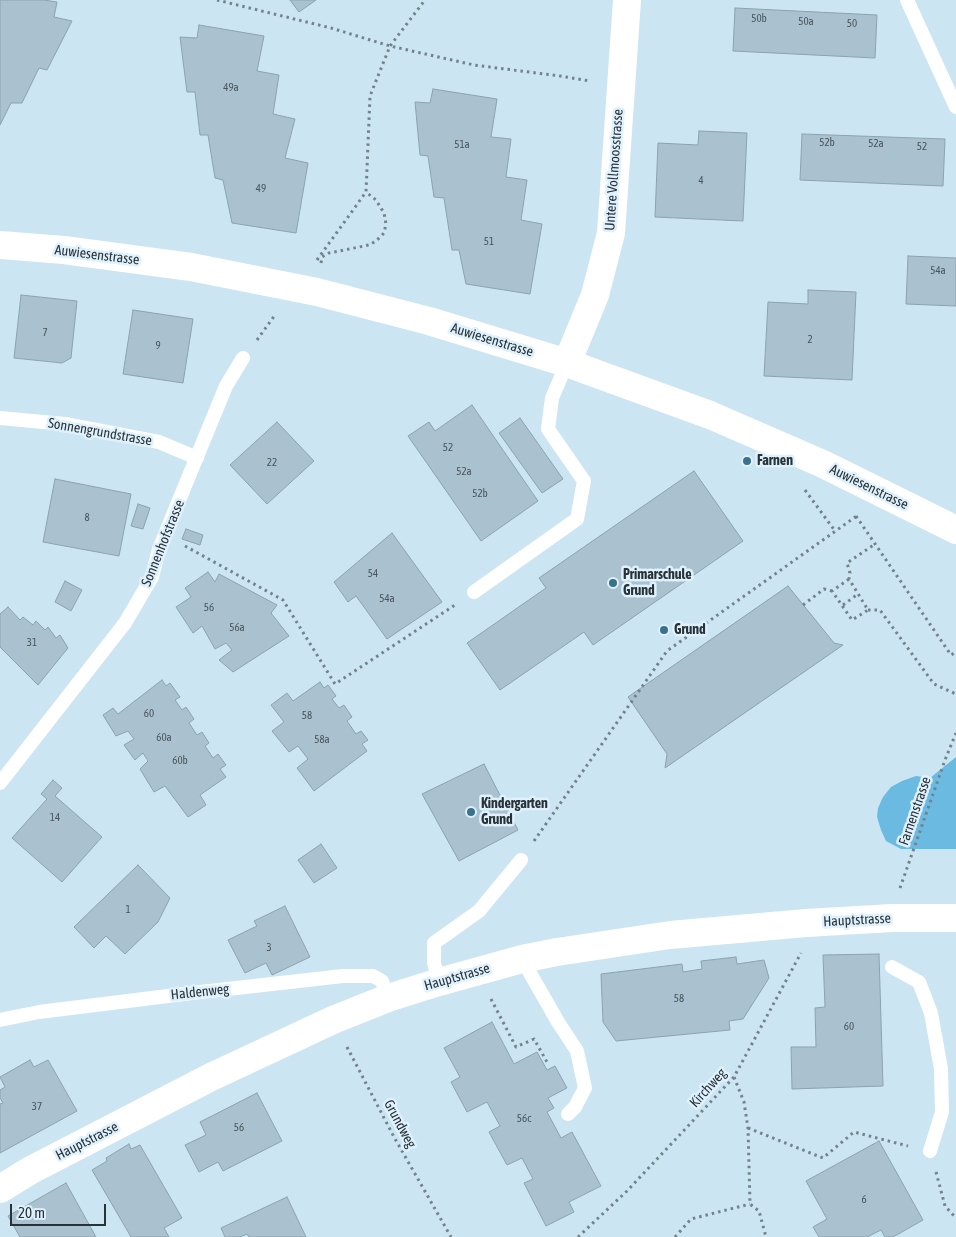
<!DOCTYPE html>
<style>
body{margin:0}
#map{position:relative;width:956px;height:1237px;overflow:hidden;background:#cce5f2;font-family:"Asap Condensed",sans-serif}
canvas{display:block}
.scale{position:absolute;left:10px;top:1204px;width:96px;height:22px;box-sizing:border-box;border:2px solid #293237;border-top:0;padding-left:6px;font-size:15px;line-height:18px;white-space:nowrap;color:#293237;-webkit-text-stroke:4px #def1fc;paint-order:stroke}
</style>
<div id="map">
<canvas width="956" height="1237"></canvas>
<div class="scale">20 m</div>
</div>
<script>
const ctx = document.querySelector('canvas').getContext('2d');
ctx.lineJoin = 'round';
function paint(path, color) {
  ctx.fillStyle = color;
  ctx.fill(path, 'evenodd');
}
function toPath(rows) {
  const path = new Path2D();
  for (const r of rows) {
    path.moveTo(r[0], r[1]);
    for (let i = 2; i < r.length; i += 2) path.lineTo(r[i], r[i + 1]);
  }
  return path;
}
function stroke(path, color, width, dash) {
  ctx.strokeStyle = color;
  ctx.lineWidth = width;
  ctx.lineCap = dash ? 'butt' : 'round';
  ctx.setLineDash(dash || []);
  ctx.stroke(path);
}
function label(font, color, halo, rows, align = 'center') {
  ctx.font = font + ' "Asap Condensed",sans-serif';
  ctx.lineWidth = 5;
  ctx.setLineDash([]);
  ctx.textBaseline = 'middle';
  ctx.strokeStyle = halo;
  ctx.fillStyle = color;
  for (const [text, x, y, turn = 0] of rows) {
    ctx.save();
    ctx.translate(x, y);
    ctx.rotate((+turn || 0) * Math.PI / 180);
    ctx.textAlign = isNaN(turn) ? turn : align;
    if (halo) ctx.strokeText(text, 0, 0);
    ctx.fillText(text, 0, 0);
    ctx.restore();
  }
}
const green = toPath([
 [956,757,956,849,901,849,886,841,881,830,877,817,878,808,883,797,891,787,902,781,916,776,930,778]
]);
const building = toPath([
 [0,0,44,0,57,2,54,17,72,21,47,70,39,68,22,103,11,103,0,125,0,0],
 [290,0,316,0,299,12,290,0],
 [735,8,877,15,875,58,733,51,735,8],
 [199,25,264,36,257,71,279,75,273,114,295,119,285,158,308,163,296,233,232,223,223,180,215,178,208,135,200,135,195,92,187,92,180,37,197,38,199,25],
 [433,89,497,99,491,137,511,139,506,177,527,180,521,220,542,224,530,294,466,284,459,250,452,250,444,198,434,197,428,156,420,155,415,102,430,103,433,89],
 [699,131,747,133,743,221,655,217,658,143,698,145,699,131],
 [802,134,945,139,943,186,800,180,802,134],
 [908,256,956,258,956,306,906,304,908,256],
 [808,290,856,292,852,380,764,376,768,302,808,304,808,290],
 [21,295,77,301,71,358,62,363,14,358,21,295],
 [133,310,193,319,183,383,123,374,133,310],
 [472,405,538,501,481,541,408,436,429,422,435,431,472,405],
 [520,418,563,479,542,493,499,433,520,418],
 [277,422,314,461,267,504,230,465,277,422],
 [694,471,743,541,593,645,584,632,500,690,467,643,546,588,539,578,694,471],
 [55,479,131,494,119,556,43,542,55,479],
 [138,504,150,508,143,529,131,526,138,504],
 [186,529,203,535,200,545,182,539,186,529],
 [392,533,442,602,387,639,356,596,348,602,334,582,392,533],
 [208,572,215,582,219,574,277,605,271,613,289,636,233,672,219,660,232,650,226,643,215,649,202,626,193,633,176,607,191,597,185,588,208,572],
 [65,581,82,590,71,611,55,602,65,581],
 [788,586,834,643,843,645,665,768,667,754,628,697,788,586],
 [8,607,20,620,23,617,33,625,36,621,45,630,48,627,56,638,60,635,68,648,38,685,0,647,0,614,8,607],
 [162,680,166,686,170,683,180,697,175,700,182,710,186,707,194,719,189,723,197,735,202,732,209,743,205,746,213,758,218,754,226,765,220,769,226,777,200,795,206,805,188,817,165,786,154,792,140,769,148,761,143,753,135,760,124,745,134,739,128,731,116,736,103,715,113,708,118,714,162,680],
 [320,682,324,688,328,685,336,696,332,699,339,708,344,705,352,717,347,721,356,734,361,731,368,740,362,744,367,751,314,791,297,768,308,759,298,746,289,752,272,731,284,722,271,705,287,693,293,701,320,682],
 [484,764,518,830,459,861,422,794,484,764],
 [53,780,62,788,55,796,102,837,62,882,12,838,47,799,41,794,53,780],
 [321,844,337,868,314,883,298,860,321,844],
 [138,865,170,898,158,922,125,954,106,936,94,948,74,927,138,865],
 [285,906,310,957,272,975,266,963,245,973,228,940,257,926,254,921,285,906],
 [879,954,883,1086,792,1089,791,1047,816,1047,815,1008,825,1007,823,955,879,954],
 [736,957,737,964,764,960,769,978,743,1019,729,1021,730,1030,616,1041,603,1022,601,974,682,964,683,972,702,969,701,961,736,957],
 [492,1022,514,1064,537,1052,547,1070,555,1066,567,1088,548,1098,554,1108,547,1112,561,1138,572,1132,601,1186,569,1202,574,1212,546,1226,524,1183,533,1179,522,1158,507,1165,489,1132,500,1126,487,1102,467,1112,451,1082,460,1077,444,1048,492,1022],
 [30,1060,34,1067,48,1060,77,1111,0,1153,0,1104,3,1103,0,1098,0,1090,5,1087,0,1077,30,1060],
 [257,1093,282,1141,223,1171,218,1162,199,1172,185,1145,206,1135,200,1122,257,1093],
 [879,1141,923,1220,893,1237,885,1237,881,1230,867,1237,819,1237,813,1227,827,1219,806,1181,879,1141],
 [129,1144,131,1149,140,1145,182,1218,164,1228,169,1237,131,1237,92,1170,107,1161,106,1158,129,1144],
 [66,1183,96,1237,20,1237,8,1216,66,1183],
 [287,1197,306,1237,249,1237,247,1234,240,1237,225,1237,221,1228,287,1197]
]);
const path = toPath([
 [217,0,331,28,390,46,474,65,560,76,590,81],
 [317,260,366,192,370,96,390,46,425,0],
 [321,263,322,257,329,253,369,245,376,241,384,233,386,224,384,213,376,200,366,192],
 [257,340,275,315],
 [805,490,835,531],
 [856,516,951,655,956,652],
 [185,546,283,600,335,684,455,605],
 [849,579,832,591,852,620,868,610,849,579,850,573,847,563,875,544],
 [803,605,824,589,832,591],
 [843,605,858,594],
 [868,610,880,610,934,684,956,694],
 [534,841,667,651,858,515],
 [900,888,945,760,956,733],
 [491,999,516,1047,534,1039,547,1062],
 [347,1047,394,1137,451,1237],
 [734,1077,744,1102,748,1128,750,1204,759,1211,766,1237],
 [748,1128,823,1158,854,1132,908,1146],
 [936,1172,945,1206,956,1218],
 [578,1237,627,1191,734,1077,801,953],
 [675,1237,691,1219,750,1204]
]);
const lane = toPath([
 [907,0,956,107],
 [0,418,65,424,159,442,197,458],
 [474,592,577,519,584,481,548,429,552,398,567,363],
 [0,783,125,623,152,577,159,549,226,386,243,358],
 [522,959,558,1022,577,1051,585,1088,575,1107,568,1114],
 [892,967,919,982,931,1013,941,1069,942,1112,930,1151],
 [439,982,434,963,434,943,479,911,521,860],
 [0,1020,39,1012,192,993,343,976,373,976,382,981,388,998]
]);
const street = toPath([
 [0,245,64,250,191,267,317,292,429,321,567,363,710,415,823,464,956,530],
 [567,363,595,295,611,233,627,0]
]);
const secondary = toPath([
 [0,1189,31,1170,211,1077,333,1020,388,998,439,982,522,959,557,952,670,935,806,923,892,918,956,918]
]);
const markers = [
 [747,461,5,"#3a718c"],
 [613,583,5,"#3a718c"],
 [664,630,5,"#3a718c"],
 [471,812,5,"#3a718c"]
];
const numberNames = [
 ["50b",759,19],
 ["50a",806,22],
 ["50",852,24],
 ["49a",231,88],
 ["52b",827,143],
 ["52a",876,144],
 ["51a",462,145],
 ["52",922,147],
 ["4",701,181],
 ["49",261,189],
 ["51",489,242],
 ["54a",938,271],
 ["7",45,333],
 ["2",810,340],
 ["9",158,346],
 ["52",448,448],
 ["22",272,463],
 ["52a",464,472],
 ["52b",480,494],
 ["8",87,518],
 ["54",373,574],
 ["54a",387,599],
 ["56",209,608],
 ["56a",237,628],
 ["31",32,643],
 ["60",149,714],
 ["58",307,716],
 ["60a",164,738],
 ["58a",322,740],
 ["60b",180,761],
 ["14",55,818],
 ["1",128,910],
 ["3",269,948],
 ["58",679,999],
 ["60",849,1027],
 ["37",37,1107],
 ["56c",524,1119],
 ["56",239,1128],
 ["6",864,1200]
];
const streetNames = [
 ["Untere Vollmoosstrasse",614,170,-86],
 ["Auwiesenstrasse",97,255,7],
 ["Auwiesenstrasse",492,340,17],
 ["Sonnengrundstrasse",100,432,10],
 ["Auwiesenstrasse",869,487,26],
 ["Sonnenhofstrasse",163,543,-68],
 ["Farnenstrasse",915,811,-71],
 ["Hauptstrasse",857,920,-3],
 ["Hauptstrasse",457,977,-16],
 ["Haldenweg",200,992,-6],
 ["Kirchweg",708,1088,-48],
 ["Grundweg",400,1124,62],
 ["Hauptstrasse",87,1141,-27]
];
const poiNames = [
 ["Farnen",757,461],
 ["Primarschule",623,575],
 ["Grund",623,591],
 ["Grund",674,630],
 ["Kindergarten",481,804],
 ["Grund",481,820]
];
paint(green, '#6bbae1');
paint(building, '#aac2cf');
stroke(building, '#8ba3af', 1);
stroke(path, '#73838c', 3, [2.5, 4]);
stroke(lane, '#fff', 14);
stroke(street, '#fff', 28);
stroke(secondary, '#fff', 28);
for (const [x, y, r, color] of markers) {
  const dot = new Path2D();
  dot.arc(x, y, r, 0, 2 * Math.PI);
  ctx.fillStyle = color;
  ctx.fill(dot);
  stroke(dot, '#def1fc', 2);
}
label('11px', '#49565d', null, numberNames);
label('14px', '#293237', '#def1fc', streetNames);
label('bold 14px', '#293237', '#def1fc', poiNames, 'left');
</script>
